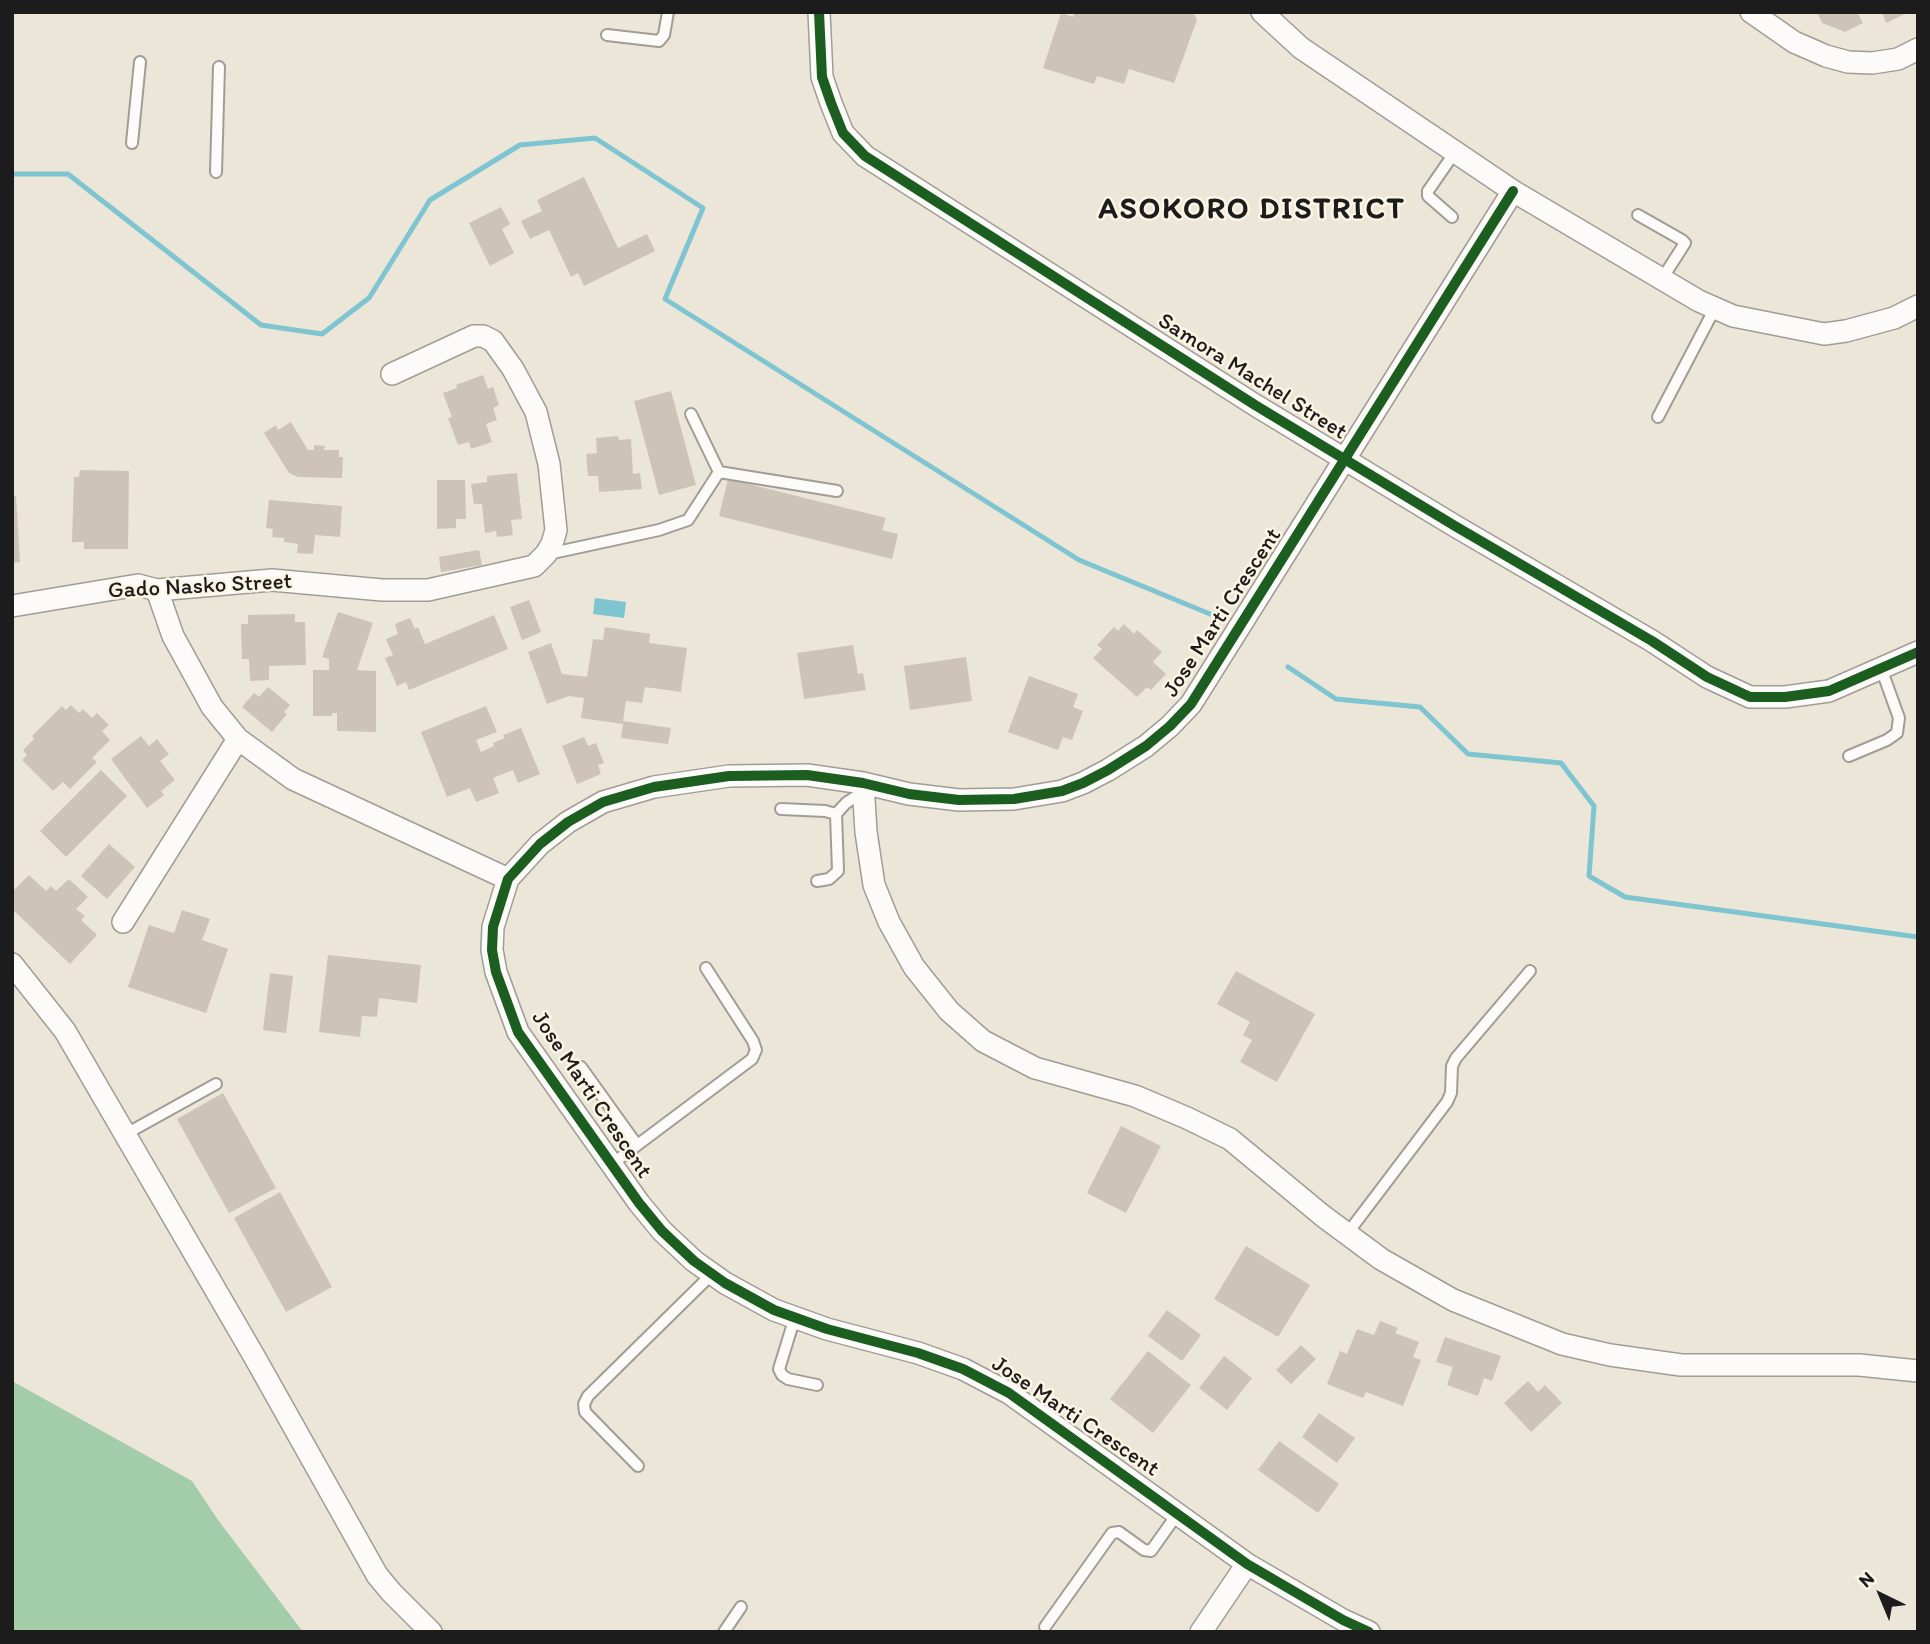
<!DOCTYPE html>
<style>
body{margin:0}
#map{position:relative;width:1930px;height:1644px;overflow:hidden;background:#ebe6d7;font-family:Itim,sans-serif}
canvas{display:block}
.frame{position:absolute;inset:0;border:14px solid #1c1c1c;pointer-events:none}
.north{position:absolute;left:1846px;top:1560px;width:70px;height:70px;-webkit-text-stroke:5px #fcf5e5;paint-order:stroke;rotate:317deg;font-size:19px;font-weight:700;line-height:28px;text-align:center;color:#1c1c1c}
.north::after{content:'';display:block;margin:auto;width:24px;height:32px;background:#1c1c1c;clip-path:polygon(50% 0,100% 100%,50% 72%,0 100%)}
</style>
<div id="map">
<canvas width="1930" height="1644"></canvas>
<div class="frame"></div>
<div class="north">N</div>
</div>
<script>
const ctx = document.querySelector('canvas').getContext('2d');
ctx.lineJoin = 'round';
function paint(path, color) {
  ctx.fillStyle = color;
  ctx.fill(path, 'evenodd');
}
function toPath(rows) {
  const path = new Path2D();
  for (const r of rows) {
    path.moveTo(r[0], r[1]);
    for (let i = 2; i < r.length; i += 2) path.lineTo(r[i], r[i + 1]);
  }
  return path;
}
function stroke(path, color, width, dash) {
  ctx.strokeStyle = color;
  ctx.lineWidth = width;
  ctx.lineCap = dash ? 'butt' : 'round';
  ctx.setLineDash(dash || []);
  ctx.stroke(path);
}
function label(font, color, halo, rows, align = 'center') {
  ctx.font = font + ' Itim,sans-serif';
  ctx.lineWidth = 5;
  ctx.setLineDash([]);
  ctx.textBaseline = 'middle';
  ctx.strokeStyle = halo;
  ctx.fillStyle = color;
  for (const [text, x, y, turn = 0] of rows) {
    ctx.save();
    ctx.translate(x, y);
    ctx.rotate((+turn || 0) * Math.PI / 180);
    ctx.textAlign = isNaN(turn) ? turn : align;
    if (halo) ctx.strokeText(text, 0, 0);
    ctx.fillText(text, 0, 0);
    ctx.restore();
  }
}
const forest = toPath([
 [12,1381,192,1481,218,1520,303,1632,12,1632]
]);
const water = toPath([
 [595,598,626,602,624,618,593,614]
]);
const stream = toPath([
 [12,174,68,174,261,325,322,334,369,298,430,200,520,145,595,138,703,208,665,299,1079,560,1210,614],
 [1288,667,1336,699,1420,707,1468,754,1561,763,1594,806,1589,876,1625,897,1918,937]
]);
const building = toPath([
 [1075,12,1193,12,1197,20,1174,83,1129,69,1124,84,1097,76,1094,84,1043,68,1061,13,1073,17],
 [1817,12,1857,12,1863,23,1845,32,1822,23],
 [1882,12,1909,12,1886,23],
 [584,177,618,248,647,234,655,251,584,286,578,273,571,277,549,230,530,239,521,221,542,211,537,200],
 [501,207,510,224,502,229,514,253,490,266,469,223],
 [483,375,488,389,493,387,499,405,493,408,497,420,486,424,492,442,471,449,469,442,458,445,448,418,452,417,443,393,457,388,456,385],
 [671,391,696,485,659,495,634,401],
 [291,422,308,450,314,450,314,445,325,446,324,450,339,450,339,457,343,457,342,478,298,477,289,473,264,433,276,425,278,430],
 [618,436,619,440,631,439,633,474,640,473,642,489,599,492,598,476,588,476,586,454,597,453,596,438],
 [80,470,129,471,128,549,84,549,84,542,72,542,74,477,79,477],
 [517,473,522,519,511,520,513,535,497,537,496,531,485,533,482,504,474,504,471,484,487,482,487,476],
 [728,479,886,518,882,530,898,534,892,559,719,516],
 [437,480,465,480,466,519,456,519,456,528,437,529],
 [12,496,16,496,20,562,12,563],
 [269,500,342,506,340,537,315,535,313,554,297,553,298,544,284,542,284,538,272,537,273,529,266,528],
 [479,550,482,565,441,572,439,557],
 [529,600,541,632,522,640,510,607],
 [338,612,373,623,357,670,376,671,376,732,337,731,337,713,332,713,332,716,313,716,313,670,329,670,329,659,322,657],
 [295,614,295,622,305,622,306,665,269,666,269,680,250,681,249,659,242,659,241,624,248,624,248,615],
 [494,615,508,649,409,690,406,682,397,686,385,658,393,655,386,639,398,634,395,624,410,618,415,629,418,627,425,644],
 [1124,624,1134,634,1137,630,1162,652,1153,662,1166,674,1151,690,1147,687,1137,697,1093,658,1102,649,1097,645,1114,627,1118,631],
 [605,627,650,634,649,643,687,648,681,692,645,687,642,703,626,701,623,721,671,728,668,744,621,738,623,724,581,718,584,698,569,696,547,704,528,652,551,643,562,674,587,677,593,639,603,640],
 [853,645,858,674,863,673,866,690,804,699,797,653],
 [966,657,972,701,910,710,904,666],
 [1029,676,1078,694,1073,707,1083,711,1072,740,1063,737,1058,750,1008,732],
 [268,687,290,705,284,712,287,714,272,732,242,707,254,693,259,697],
 [71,705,79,713,83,709,92,718,97,713,109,725,102,731,110,740,92,758,97,762,70,789,63,782,53,791,22,760,27,755,23,750,34,739,32,736,62,706,66,710],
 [486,706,497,732,476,740,481,752,494,746,493,743,505,738,503,735,521,728,540,774,518,783,513,770,493,778,499,793,476,802,470,788,447,797,421,732],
 [141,736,149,746,157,739,169,754,160,761,175,780,161,791,164,795,147,808,111,759],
 [584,737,588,746,596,743,604,763,598,765,601,774,577,784,562,746],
 [101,770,127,796,66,857,40,831],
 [109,844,135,867,107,899,81,876],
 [29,875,46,891,51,886,56,891,69,879,88,897,76,909,85,916,81,920,97,935,70,964,12,909,12,892],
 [182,910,210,919,202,940,228,949,206,1013,128,987,149,925,174,933],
 [328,955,421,965,417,1003,379,998,377,1017,362,1016,360,1037,319,1032],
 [1236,971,1315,1014,1277,1082,1240,1062,1252,1040,1243,1035,1250,1022,1217,1004],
 [270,973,293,976,286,1033,263,1030],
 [223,1093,276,1188,229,1213,177,1119],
 [1121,1126,1161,1146,1126,1213,1087,1193],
 [280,1192,332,1287,286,1312,234,1218],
 [1246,1246,1310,1285,1278,1337,1214,1299],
 [1167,1310,1201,1335,1182,1361,1148,1336],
 [1380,1321,1398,1328,1395,1333,1419,1342,1413,1357,1421,1360,1403,1406,1366,1392,1363,1398,1327,1384,1340,1351,1347,1354,1357,1329,1374,1335],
 [1445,1337,1501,1356,1492,1381,1484,1378,1478,1396,1447,1385,1453,1367,1436,1362],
 [1301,1345,1316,1359,1291,1384,1276,1370],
 [1148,1351,1191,1385,1153,1433,1110,1399],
 [1224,1356,1252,1378,1227,1410,1199,1388],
 [1528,1381,1538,1392,1545,1385,1562,1403,1531,1432,1504,1403],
 [1319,1413,1355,1438,1337,1463,1302,1437],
 [1279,1441,1339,1484,1318,1513,1258,1470]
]);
const lane = toPath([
 [607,35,659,41,664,35,668,12],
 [132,143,140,62],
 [216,172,219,67],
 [1638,215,1682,240,1685,243,1662,279],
 [1452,217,1428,196,1428,191,1455,152],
 [691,414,719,472],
 [1658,417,1715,308],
 [548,554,659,530,688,520,719,472,837,491],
 [1849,756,1887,740,1897,733,1899,718,1881,668],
 [781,809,825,811,836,814],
 [817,881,829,879,838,871,836,814,846,803,863,792],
 [581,1067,637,1145],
 [124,1135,216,1084],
 [612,1164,752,1059,756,1050,753,1041,706,968],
 [1347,1234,1447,1102,1451,1093,1452,1066,1456,1058,1530,971],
 [795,1317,779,1369,782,1375,788,1379,817,1385],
 [638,1466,585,1412,584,1404,588,1396,712,1274],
 [1045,1627,1112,1533,1119,1532,1144,1550,1151,1551,1178,1513],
 [724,1632,741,1607]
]);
const street = toPath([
 [819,12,822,77,831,103,843,133,865,156,1255,405,1455,526,1652,641,1707,677,1750,697,1785,697,1829,691,1918,652],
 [1262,12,1301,48,1513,191,1699,301,1733,316,1824,334,1846,331,1894,318,1918,306],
 [1751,12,1794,42,1826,56,1848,62,1872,63,1898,59,1918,49],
 [157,590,173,636,212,707,238,739,293,779,508,879],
 [12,606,138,585,157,590,272,580,382,590,428,590,534,566,546,554,552,544,556,530,549,464,536,412,513,369,493,341,483,336,474,336,392,374],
 [863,783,866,832,874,885,889,922,914,967,949,1011,983,1041,1035,1068,1135,1096,1187,1118,1230,1139,1323,1216,1381,1259,1453,1300,1562,1344,1610,1355,1681,1365,1859,1365,1918,1371],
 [123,922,238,739],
 [12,964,65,1031,254,1356,377,1575,391,1592,431,1632],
 [1201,1632,1247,1564],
 [1369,1632,1343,1620,1247,1564,1009,1393,963,1369,918,1353,827,1329,774,1310,725,1283,694,1261,662,1231,639,1203,518,1032,496,972,492,950,493,927,508,879,540,844,568,822,603,802,654,787,729,776,807,775,863,783,909,794,959,800,1014,799,1062,791,1083,783,1108,770,1146,746,1170,726,1191,704,1513,191]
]);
const cycleway = toPath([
 [819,12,822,77,831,103,843,133,865,156,1255,405,1455,526,1652,641,1707,677,1750,697,1785,697,1829,691,1918,652],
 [1369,1632,1343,1620,1247,1564,1009,1393,963,1369,918,1353,827,1329,774,1310,725,1283,694,1261,662,1231,639,1203,518,1032,496,972,492,950,493,927,508,879,540,844,568,822,603,802,654,787,729,776,807,775,863,783,909,794,959,800,1014,799,1062,791,1083,783,1108,770,1146,746,1170,726,1191,704,1513,191]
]);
const streetNames = [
 ["Samora Machel Street",1252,377,32],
 ["Gado Nasko Street",200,587,-3],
 ["Jose Marti Crescent",1223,613,-57],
 ["Jose Marti Crescent",591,1095,56],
 ["Jose Marti Crescent",1075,1417,34]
];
const districtNames = [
 ["ASOKORO DISTRICT",1252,210]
];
paint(forest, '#a3cca8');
paint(water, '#7fc5d1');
stroke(stream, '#7fc5d1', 5);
paint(building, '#cec3b7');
stroke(lane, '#a09d95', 14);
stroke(street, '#a09d95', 24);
stroke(lane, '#fcfbf9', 10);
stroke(street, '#fcfbf9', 21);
stroke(cycleway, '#1b5e20', 10);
label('23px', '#1c1c1c', '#fcf5e5', streetNames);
ctx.letterSpacing = '2px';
label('bold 30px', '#1c1c1c', '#fcf5e5', districtNames);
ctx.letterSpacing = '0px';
</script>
